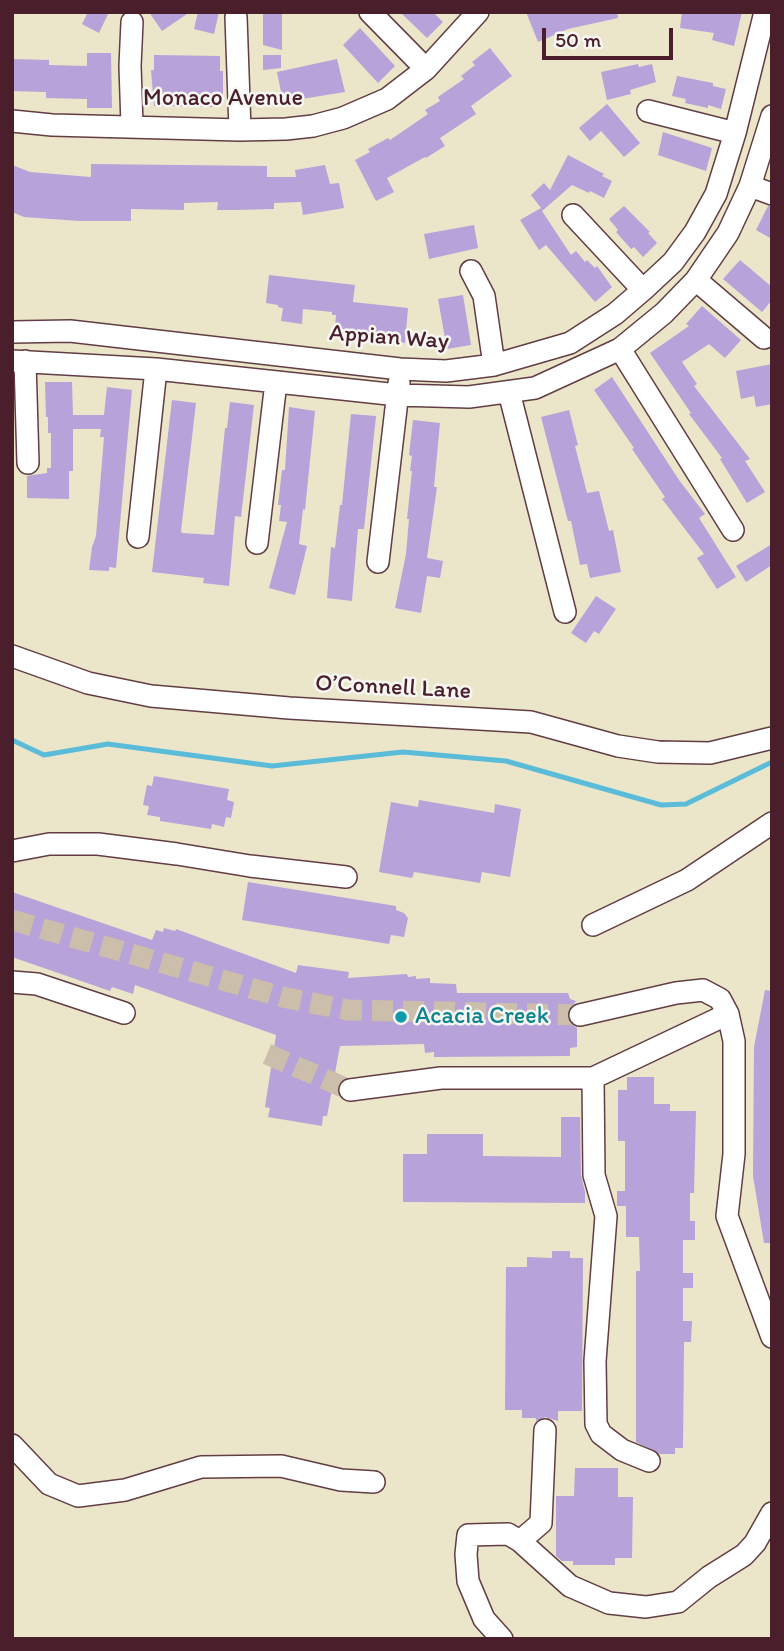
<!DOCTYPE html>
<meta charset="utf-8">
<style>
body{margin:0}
#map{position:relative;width:784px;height:1651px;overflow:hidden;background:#ebe6ca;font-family:Itim,sans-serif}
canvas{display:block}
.frame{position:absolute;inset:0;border:14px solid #4a1f2b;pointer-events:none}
.scale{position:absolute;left:542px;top:28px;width:131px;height:32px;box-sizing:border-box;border:4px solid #4a1f2b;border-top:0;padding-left:9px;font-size:21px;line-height:24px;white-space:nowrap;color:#4a1f2b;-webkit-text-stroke:5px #f6f6f2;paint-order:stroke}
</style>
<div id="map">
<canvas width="784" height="1651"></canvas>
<div class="frame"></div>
<div class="scale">50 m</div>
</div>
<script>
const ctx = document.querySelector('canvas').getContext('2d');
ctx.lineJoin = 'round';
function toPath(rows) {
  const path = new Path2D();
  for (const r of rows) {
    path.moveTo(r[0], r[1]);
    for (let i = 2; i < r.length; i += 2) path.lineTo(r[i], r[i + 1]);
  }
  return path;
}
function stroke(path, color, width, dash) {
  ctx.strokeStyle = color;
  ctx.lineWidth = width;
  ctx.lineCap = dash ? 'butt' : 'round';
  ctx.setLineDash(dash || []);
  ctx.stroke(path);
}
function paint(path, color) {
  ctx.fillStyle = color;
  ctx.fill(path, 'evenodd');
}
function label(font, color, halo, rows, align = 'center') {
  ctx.font = font + ' Itim,sans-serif';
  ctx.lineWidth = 5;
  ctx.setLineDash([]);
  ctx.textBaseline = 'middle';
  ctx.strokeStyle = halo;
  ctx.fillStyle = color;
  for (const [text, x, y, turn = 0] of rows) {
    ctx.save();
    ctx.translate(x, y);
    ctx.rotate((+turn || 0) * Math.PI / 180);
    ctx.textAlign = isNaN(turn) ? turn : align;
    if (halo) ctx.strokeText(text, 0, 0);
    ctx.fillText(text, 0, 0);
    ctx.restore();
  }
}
const stream = toPath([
 [12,740,44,755,108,744,272,766,403,752,506,761,661,805,686,804,772,762]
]);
const building = toPath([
 [88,12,109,12,99,33,82,24],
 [149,12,190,12,162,31],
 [198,12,219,12,214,34,194,29],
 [263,12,282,12,282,50,263,45],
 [400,12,433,12,443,22,427,38],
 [526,12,617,12,618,18,568,29,538,42],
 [682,12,742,12,734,46,712,40,714,33,680,28],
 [360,28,395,66,378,83,343,45],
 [490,48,512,76,471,106,476,114,440,138,445,146,426,158,425,157,387,178,394,192,376,201,355,160,370,152,368,149,388,138,390,140,428,114,425,110,440,101,438,97,464,79,461,76,475,65,472,62],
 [87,53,111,53,112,108,87,108,87,99,46,98,46,92,12,91,12,59,49,60,49,65,87,66],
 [154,55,220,56,220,71,223,71,223,94,220,94,220,107,154,106,151,70,154,70],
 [263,55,281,55,281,68,263,70],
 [337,59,345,92,283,102,277,72],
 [638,64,639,67,652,64,656,82,630,90,631,94,607,100,601,72],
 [677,76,713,83,713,86,726,89,721,109,708,105,708,108,685,103,686,99,672,96],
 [607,104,640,143,624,157,601,131,590,141,579,128],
 [663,132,712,148,706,171,658,155],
 [568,155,604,174,602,176,612,181,604,198,590,191,589,193,572,185,542,211,571,255,576,251,585,262,587,260,595,268,597,266,612,287,595,302,546,245,539,250,520,220,541,208,531,195,544,183,550,190],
 [91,164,267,166,267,177,296,177,295,170,325,165,330,184,339,183,344,208,303,215,301,202,274,203,274,209,234,210,217,210,218,202,184,203,184,210,131,209,131,221,79,221,24,217,12,212,12,165,30,172,91,177],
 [624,206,650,232,648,233,657,243,643,257,634,247,631,249,616,232,618,230,609,219],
 [768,206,772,207,772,239,756,230],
 [474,225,478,248,429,259,424,234],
 [740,260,772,287,772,300,762,312,723,279],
 [269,275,355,285,353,302,408,308,405,343,383,340,384,336,367,332,335,328,336,315,332,315,332,312,303,309,302,324,281,321,283,308,278,307,278,305,266,303],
 [463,295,471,345,447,349,438,299],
 [702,306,741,340,725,358,709,344,682,362,697,384,694,386,750,459,745,461,765,492,747,503,720,459,722,458,689,414,691,413,650,353,689,326,686,324],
 [772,364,772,404,756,407,754,396,741,399,736,371],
 [612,377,679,480,705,514,699,518,736,577,717,589,697,558,704,554,662,499,665,497,632,449,634,448,594,390],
 [45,382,72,382,73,415,104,415,107,387,132,390,116,568,109,567,109,571,89,570,92,547,96,536,104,437,100,437,101,429,73,429,73,471,69,471,69,499,27,498,27,476,47,473,47,468,51,468,51,433,48,433,48,417,46,417],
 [172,400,196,403,181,531,182,533,214,535,225,428,227,428,230,402,254,405,241,517,235,516,229,586,203,583,204,578,152,572],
 [289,407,315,411,305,510,303,509,299,544,307,546,295,595,269,588,287,522,279,521,281,505,278,505,282,470,285,470],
 [569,410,578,445,575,446,587,493,599,491,609,531,613,530,621,572,590,578,587,564,580,565,571,521,568,521,541,417],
 [351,414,376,416,364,529,358,529,352,601,327,598,331,547,335,548,340,505,342,505],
 [413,420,440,423,434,487,437,487,427,558,443,561,440,578,427,576,421,613,395,608,406,554,409,519,407,519,412,471,410,471,412,456,409,455],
 [772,544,772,565,746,582,736,566],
 [596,596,616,609,599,634,594,631,586,643,571,633],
 [154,776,229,789,227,800,234,802,231,818,226,817,224,827,212,824,211,829,160,821,160,817,147,815,149,806,143,805,147,785,152,786],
 [419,800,494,813,495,804,521,809,510,877,482,872,480,883,414,872,412,878,379,872,391,802,418,807],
 [248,882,396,906,396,910,404,913,408,918,404,937,391,935,389,944,242,920],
 [12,892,152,940,156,930,163,932,164,928,175,931,176,929,296,973,298,965,349,972,348,978,407,974,408,977,416,976,416,979,430,978,430,983,456,984,457,993,568,993,570,999,576,1001,568,1011,567,1017,570,1023,577,1028,577,1047,570,1048,570,1056,434,1057,434,1052,425,1053,424,1044,340,1046,327,1116,323,1116,322,1126,268,1117,270,1108,265,1107,276,1035,135,985,133,994,112,987,110,991,12,957],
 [765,990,772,991,772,1243,764,1243,753,1176,754,1047],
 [627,1077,654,1077,654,1104,670,1104,670,1111,696,1111,694,1193,690,1193,690,1221,695,1221,695,1240,683,1240,683,1273,693,1273,693,1288,683,1288,683,1321,692,1321,691,1342,684,1342,683,1448,675,1448,675,1454,660,1454,636,1442,636,1271,640,1271,639,1237,626,1237,626,1206,617,1206,617,1191,625,1191,625,1141,618,1141,618,1090,627,1090],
 [561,1117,580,1117,581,1175,585,1192,585,1203,403,1202,403,1154,427,1154,427,1134,483,1134,483,1156,561,1157],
 [552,1251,570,1251,570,1258,583,1258,582,1411,558,1411,558,1421,545,1417,536,1421,536,1418,522,1418,522,1410,505,1410,506,1267,527,1267,527,1257,552,1258],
 [575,1468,618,1468,618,1497,633,1497,632,1558,615,1558,615,1565,573,1565,573,1561,562,1561,556,1556,556,1496,574,1496]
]);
const minorTunnel = toPath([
 [12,920,282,997,348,1010,580,1015],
 [267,1054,350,1090]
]);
const minor = toPath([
 [370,12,426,69],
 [236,17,240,130],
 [132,22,130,66,132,125],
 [648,111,735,133],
 [12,121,52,125,240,130,286,129,313,126,343,118,387,99,426,69,478,12],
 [750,186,772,194],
 [573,215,643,290],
 [471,271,484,296,494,365],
 [696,280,764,338],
 [12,332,70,331,400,369,446,371,494,365,570,343,615,314,643,290,673,262,695,232,716,194,735,133,765,12],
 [620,349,733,530],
 [12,361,156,369,398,395,469,397,535,388,620,349,664,313,696,280,728,233,750,186,772,116],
 [25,361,28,463],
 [509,392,565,612],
 [138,537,156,369],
 [257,543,276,382],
 [378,562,399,383],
 [12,656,88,683,151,696,289,708,531,722,618,746,658,752,710,753,772,738],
 [12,851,49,844,98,844,177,854,250,866,346,877],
 [593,925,687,880,772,823],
 [12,982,37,984,124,1013],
 [580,1015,676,993,703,990,720,999,728,1014,734,1041,734,1154,727,1216,772,1337],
 [350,1090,441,1078,593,1078],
 [12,1445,49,1484,78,1496,125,1490,201,1467,281,1466,341,1480,374,1482],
 [649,1461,622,1450,601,1434,596,1424,595,1361,606,1216,594,1175,593,1078,728,1014],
 [520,1541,541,1523,545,1430],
 [502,1639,484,1619,468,1581,466,1554,468,1535,508,1534,520,1541,570,1586,609,1603,646,1607,678,1602,709,1577,744,1555,755,1543,772,1513]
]);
const markers = [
 [401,1017,7,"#0f9aa8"]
];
const streetNames = [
 ["Monaco Avenue",223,99],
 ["Appian Way",389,338,4],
 ["O’Connell Lane",393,688,3]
];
const cultureNames = [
 ["Acacia Creek",415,1017]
];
stroke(stream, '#5abcd9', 5);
paint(building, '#b7a2d9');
stroke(minorTunnel, '#cbbeaa', 21, [21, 10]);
stroke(minor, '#623d43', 24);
stroke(minor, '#fff', 21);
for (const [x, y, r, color] of markers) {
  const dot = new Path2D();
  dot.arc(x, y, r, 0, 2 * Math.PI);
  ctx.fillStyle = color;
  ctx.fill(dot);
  stroke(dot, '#f6f6f2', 2.5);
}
label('24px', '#4a1f2b', '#f6f6f2', streetNames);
label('24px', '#0d838f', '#f6f6f2', cultureNames, 'left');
</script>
